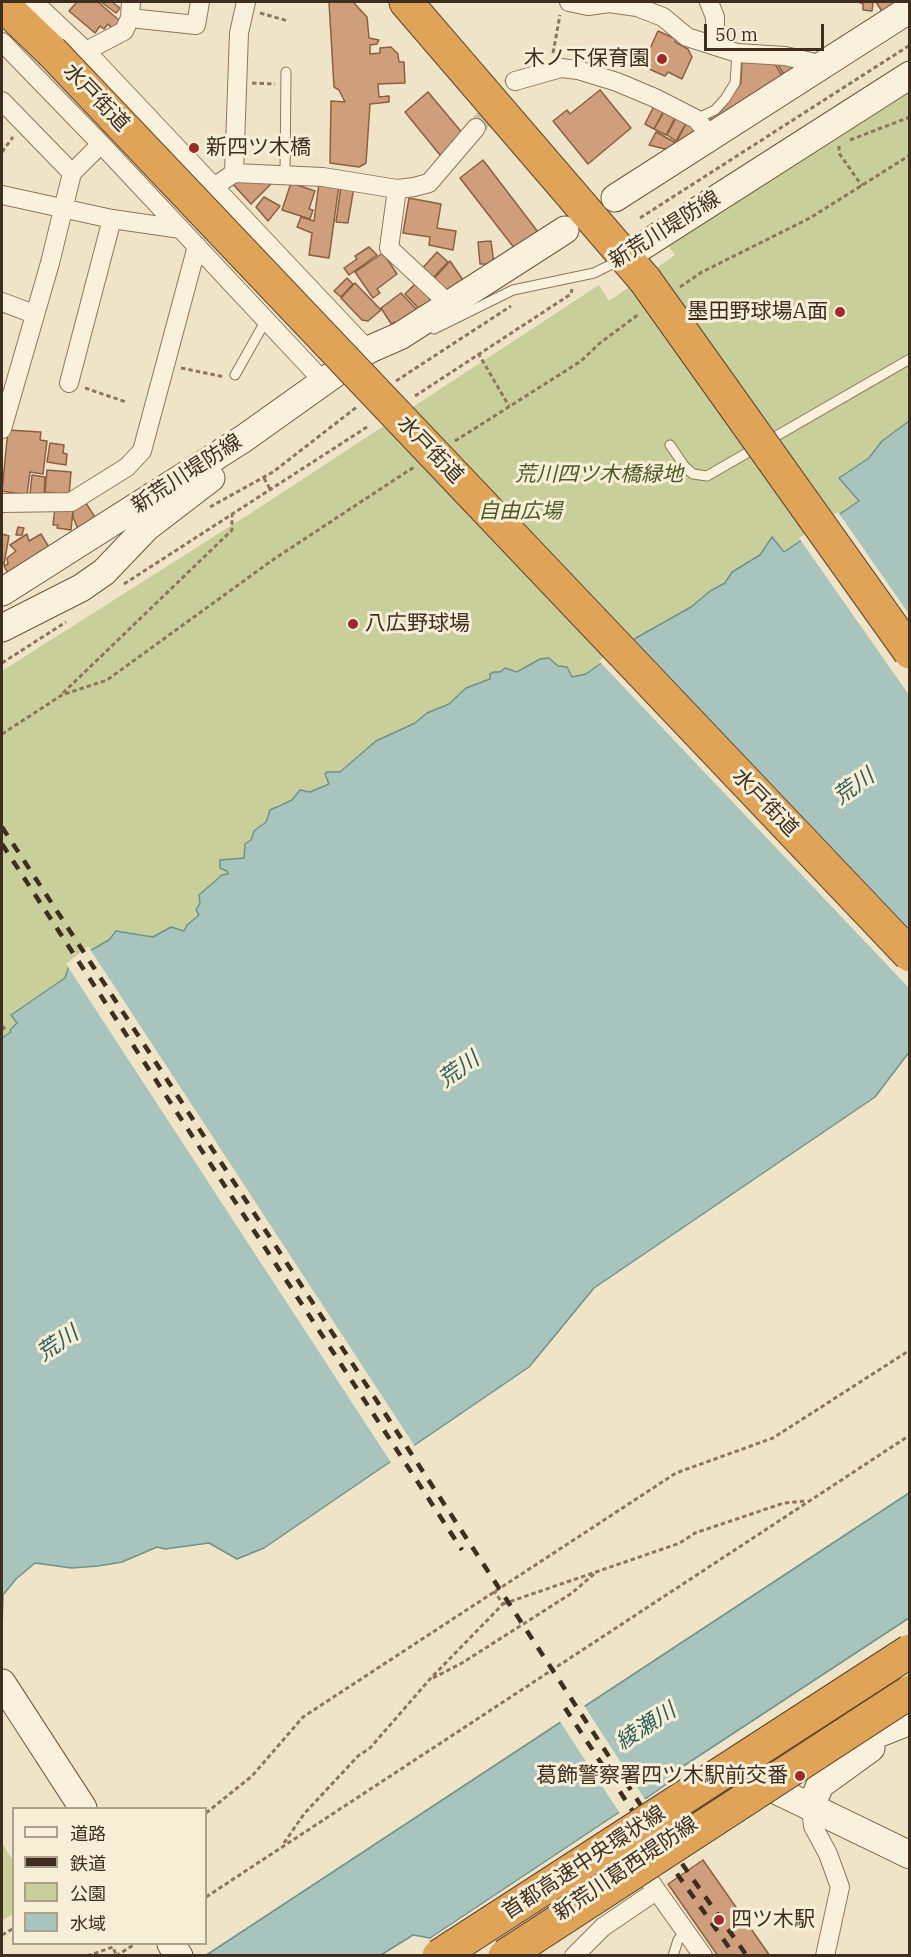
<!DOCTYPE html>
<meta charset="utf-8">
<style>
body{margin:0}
#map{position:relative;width:911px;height:1957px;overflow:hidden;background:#f0e4c8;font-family:"IBM Plex Serif","Noto Sans JP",serif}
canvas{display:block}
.frame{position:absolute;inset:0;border:3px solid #3d2e20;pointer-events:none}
.legend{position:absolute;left:12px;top:1807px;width:195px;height:138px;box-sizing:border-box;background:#f7eed8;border:2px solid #ada18e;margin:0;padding:8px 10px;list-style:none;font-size:18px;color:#3d2e20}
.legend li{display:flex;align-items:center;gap:12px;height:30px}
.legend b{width:30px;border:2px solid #ada18e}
.scale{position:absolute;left:704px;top:24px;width:120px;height:27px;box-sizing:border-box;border:3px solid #3d2e20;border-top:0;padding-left:8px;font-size:18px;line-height:21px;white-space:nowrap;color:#3d2e20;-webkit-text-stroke:4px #f7eed8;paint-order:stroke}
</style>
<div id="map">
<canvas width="911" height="1957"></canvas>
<div class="frame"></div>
<ul class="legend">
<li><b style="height:8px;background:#faf1dc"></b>道路</li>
<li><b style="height:8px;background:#3d2e20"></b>鉄道</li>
<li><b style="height:16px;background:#c9cf9b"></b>公園</li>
<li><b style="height:16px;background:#a9c4bc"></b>水域</li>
</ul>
<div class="scale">50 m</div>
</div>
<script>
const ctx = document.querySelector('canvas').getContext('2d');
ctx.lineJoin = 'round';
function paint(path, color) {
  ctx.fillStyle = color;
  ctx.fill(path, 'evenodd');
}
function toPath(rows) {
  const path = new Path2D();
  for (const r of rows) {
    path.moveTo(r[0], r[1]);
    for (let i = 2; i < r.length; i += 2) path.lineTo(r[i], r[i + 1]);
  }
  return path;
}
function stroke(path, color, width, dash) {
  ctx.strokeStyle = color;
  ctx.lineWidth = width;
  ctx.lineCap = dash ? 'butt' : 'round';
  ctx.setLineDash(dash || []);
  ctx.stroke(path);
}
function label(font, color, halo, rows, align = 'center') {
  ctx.font = font + ' "IBM Plex Serif","Noto Sans JP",serif';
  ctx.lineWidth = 6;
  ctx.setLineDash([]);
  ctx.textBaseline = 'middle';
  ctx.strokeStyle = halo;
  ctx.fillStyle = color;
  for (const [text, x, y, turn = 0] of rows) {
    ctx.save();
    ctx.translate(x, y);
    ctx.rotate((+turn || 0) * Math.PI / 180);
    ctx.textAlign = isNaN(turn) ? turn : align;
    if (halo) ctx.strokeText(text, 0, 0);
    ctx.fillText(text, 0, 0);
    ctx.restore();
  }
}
const green = toPath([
 [909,92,909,421,882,441,869,458,839,478,859,501,784,552,772,538,760,555,732,572,725,583,710,591,691,607,636,638,586,674,572,677,558,666,540,659,517,672,506,668,490,679,465,688,449,704,428,713,415,723,376,741,340,772,326,776,329,784,310,792,300,790,292,800,277,805,267,815,266,822,254,831,244,858,227,871,228,875,222,875,199,895,199,915,187,925,184,931,171,927,154,937,121,931,110,940,90,949,68,967,66,978,12,1014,17,1023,10,1030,11,1032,2,1038,2,671,251,513,599,285,609,301,675,255,666,243],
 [2,1843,13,1861,14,1913,2,1921]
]);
const water = toPath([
 [909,421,910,1051,875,1097,594,1288,529,1367,264,1548,237,1559,209,1543,165,1549,157,1547,122,1562,98,1566,72,1568,35,1563,16,1579,3,1595,2,1630,2,1038,11,1032,10,1030,17,1023,11,1015,65,978,70,962,109,940,116,931,153,937,171,927,184,931,187,925,199,915,196,910,200,903,199,895,222,875,228,874,227,871,220,868,220,860,244,858,245,844,251,840,254,831,266,822,270,810,292,800,300,790,310,792,329,784,325,774,327,772,340,772,376,741,415,723,427,713,449,704,466,688,490,679,490,674,494,672,500,672,505,668,517,672,540,659,549,658,558,666,567,667,572,677,586,674,636,638,691,607,710,591,725,583,732,572,760,555,772,537,784,552,859,501,839,478,869,458,882,441,909,421],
 [909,1493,909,1618,682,1767,684,1772,648,1797,621,1811,430,1938,413,1935,381,1955,205,1956,909,1493]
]);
const pier = toPath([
 [838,512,909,614,909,695,799,538],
 [630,638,909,932,909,988,599,661],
 [88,946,416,1448,392,1464,66,964],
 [583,1704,646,1801,621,1815,559,1720]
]);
const building = toPath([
 [77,2,98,2,120,21,113,29,108,24,104,29,100,26,95,33,69,11,77,2],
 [101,2,112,2,120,8,116,13,101,2],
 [329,2,353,2,367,17,369,38,379,40,377,44,370,45,370,54,380,53,380,48,391,47,398,54,399,62,404,62,405,83,378,84,379,97,389,96,389,102,370,104,366,163,359,167,330,163,331,101,345,102,339,90,334,87,329,2],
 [859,2,873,2,872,11,863,10,863,4,859,2],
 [876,2,899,2,885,16,876,2],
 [658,31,676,39,675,42,688,49,692,57,682,79,668,72,665,76,642,66,658,31],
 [742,59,773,61,785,80,713,127,708,119,722,110,741,83,742,59],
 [783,61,802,69,787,79,778,65,783,61],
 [600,90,631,128,588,164,553,121,567,110,570,114,600,90],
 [428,92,464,135,440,155,405,112,428,92],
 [655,104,664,110,654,129,645,124,655,104],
 [665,110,676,116,666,135,654,129,665,110],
 [677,116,687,122,676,141,667,135,677,116],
 [687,122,701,135,684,145,677,141,687,122],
 [656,132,678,144,669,150,649,145,656,132],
 [483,160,538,232,515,249,460,178,483,160],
 [267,180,271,184,251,204,230,181,267,180],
 [291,183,315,191,309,209,313,210,310,219,282,210,291,183],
 [319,183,339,185,329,258,309,255,312,233,297,227,301,217,314,221,319,183],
 [341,186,354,187,348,223,336,222,341,186],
 [264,197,280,206,268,221,256,207,264,197],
 [409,198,441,204,437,228,456,231,453,250,429,245,430,237,403,233,409,198],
 [491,241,494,264,480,264,478,242,491,241],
 [369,247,377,255,349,275,344,268,357,259,355,256,369,247],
 [437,252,448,262,431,280,420,271,437,252],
 [383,253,397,274,377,289,380,293,373,298,355,272,383,253],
 [450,261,463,280,448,296,432,281,450,261],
 [347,278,353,284,341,297,334,291,347,278],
 [355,283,381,310,368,321,362,320,341,298,355,283],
 [416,283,437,301,423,313,405,294,416,283],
 [401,293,419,312,399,328,394,322,392,325,381,308,401,293],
 [8,430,41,432,40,440,47,441,43,474,30,472,27,495,2,491,8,430],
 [50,443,64,445,63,453,67,454,66,465,47,462,50,443],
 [47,470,71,472,69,495,45,492,47,470],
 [32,475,45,477,44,495,30,494,32,475],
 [84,500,98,522,80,534,73,517,73,511,81,506,84,500],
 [55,507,73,511,71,530,57,528,58,525,53,525,55,507],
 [18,527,24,528,22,535,16,535,18,527],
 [2,534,9,536,4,564,2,564,2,534],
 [27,534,29,541,41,534,50,549,9,575,4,566,8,564,7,558,16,551,10,545,27,534],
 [703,1860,770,1956,718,1956,668,1884,703,1860]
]);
const streetTunnel = toPath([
 [476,128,515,81]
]);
const path = toPath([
 [260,13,288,21],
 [553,53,560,15],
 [252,83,275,84],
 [850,140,910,117],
 [839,146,839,153,862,186],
 [2,152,13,137],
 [640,218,910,45],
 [680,287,702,272,810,218,910,155],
 [478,353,509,406],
 [181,368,225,377],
 [396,381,511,306],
 [85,388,126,402],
 [415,396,571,294,572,289],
 [455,441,581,361,600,343,639,314],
 [264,478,270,489],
 [210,507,273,472,358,406],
 [124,584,367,427],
 [2,663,66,622],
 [63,693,232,530,232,515],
 [2,734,62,695,107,680,274,559,414,467],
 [2,1026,7,1031],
 [503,1604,680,1543,695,1533,784,1503,804,1501],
 [433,1678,462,1663,572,1593,594,1574],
 [206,1813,252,1776,303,1717,676,1473,773,1438,910,1350],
 [284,1843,304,1814,358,1756,370,1748,430,1679,503,1604,494,1591],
 [206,1897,910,1435],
 [2,1935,14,1928],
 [87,1956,113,1947,116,1955],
 [116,1956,135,1944]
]);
const lane = toPath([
 [696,119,715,110,725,99,735,83,737,53],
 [285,175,286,72],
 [434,329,513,290,594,273,620,260],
 [235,375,266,320],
 [670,445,685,467,693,474,707,476,910,359],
 [673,1956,678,1940,685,1931]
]);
const street = toPath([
 [34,2,86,51,368,350],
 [569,2,588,6,609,3,637,7,663,17,687,37,737,53,785,56,811,62,819,67],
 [709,2,715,17,715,45],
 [130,18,196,25,200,2],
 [2,42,101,144,322,380],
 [86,51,124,31,130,18,131,2],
 [515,81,561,68,578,70,617,82,655,98,696,119,711,136],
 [2,101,72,173],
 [234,173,239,33,246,2],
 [214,187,234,173,323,177,397,189,414,187,429,183,476,128],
 [397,189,389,248,449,304],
 [2,195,112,219,181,229],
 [2,302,34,314],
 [69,383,112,219],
 [2,429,50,263,72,173,101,144],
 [2,503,71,502,127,467,142,451,197,246],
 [811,1807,813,1826,828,1854,840,1887,825,1956],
 [637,1863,703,1956],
 [574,1956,603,1927,656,1891]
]);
const secondary = toPath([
 [615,198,910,9],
 [627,256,910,75],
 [2,592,243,439,368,350,400,336,565,230],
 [2,628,81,588,104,572,147,527,211,478],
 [2,1683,83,1808],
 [837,1750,910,1721],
 [757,1781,910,1855],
 [811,1807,820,1785,871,1748],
 [171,1944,179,1956]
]);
const highway = toPath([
 [406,2,645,280],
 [2,4,51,51]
]);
const rail = toPath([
 [2,827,640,1804,747,1956],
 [2,844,462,1550],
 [565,1708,632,1810,735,1956]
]);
const highwayBridge = toPath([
 [51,51,910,955],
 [645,280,910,652],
 [439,1956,910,1651],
 [505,1956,910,1692]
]);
const markers = [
 [662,59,6,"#9e2a2b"],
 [194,148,6,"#9e2a2b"],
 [840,312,6,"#9e2a2b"],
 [353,624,6,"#9e2a2b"],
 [800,1776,6,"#9e2a2b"],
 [719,1920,6,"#9e2a2b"]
];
const poiNames = [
 ["木ノ下保育園",650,59],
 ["新四ツ木橋",206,148,"left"],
 ["墨田野球場A面",828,312],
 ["八広野球場",365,624,"left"],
 ["葛飾警察署四ツ木駅前交番",788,1776],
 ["四ツ木駅",731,1920,"left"]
];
const streetNames = [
 ["水戸街道",96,98,46],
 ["新荒川堤防線",665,230,-32],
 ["水戸街道",430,450,46],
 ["新荒川堤防線",187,474,-33],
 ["水戸街道",765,803,46],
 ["首都高速中央環状線",584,1863,-33],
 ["新荒川葛西堤防線",626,1869,-34]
];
const parkNames = [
 ["荒川四ツ木橋緑地",599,475],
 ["自由広場",520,512]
];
const waterNames = [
 ["荒川",854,787,-36],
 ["荒川",459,1070,-36],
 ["荒川",58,1344,-34],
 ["綾瀬川",646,1727,-33]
];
paint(green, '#c9cf9b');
paint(water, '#a9c4bc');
stroke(water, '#6f938a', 1.5);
paint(pier, '#f0e4c8');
paint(building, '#cf9f7d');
stroke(building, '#8d5f41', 1.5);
stroke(streetTunnel, '#ccc0a6', 18, [18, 9]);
stroke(lane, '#8d765c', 11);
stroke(street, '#8d765c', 20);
stroke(secondary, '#6f573f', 29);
stroke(highway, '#5b4430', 35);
stroke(path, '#8d765c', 3, [4.5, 3]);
stroke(lane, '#faf1dc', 9);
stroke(street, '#faf1dc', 18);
stroke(secondary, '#faf1dc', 27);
stroke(highway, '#e0a458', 33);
stroke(rail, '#3d2e20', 4.5, [10, 10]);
stroke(highwayBridge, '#5b4430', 35, []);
stroke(highwayBridge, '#e0a458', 33);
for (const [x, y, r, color] of markers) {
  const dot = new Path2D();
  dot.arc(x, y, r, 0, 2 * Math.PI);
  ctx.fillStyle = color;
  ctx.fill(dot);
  stroke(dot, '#f7eed8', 2);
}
label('21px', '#3d2e20', '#f7eed8', poiNames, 'right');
label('21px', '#3d2e20', '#f7eed8', streetNames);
label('italic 21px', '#4d5a26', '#f7eed8', parkNames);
label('italic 22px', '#2f5d5a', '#f7eed8', waterNames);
</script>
